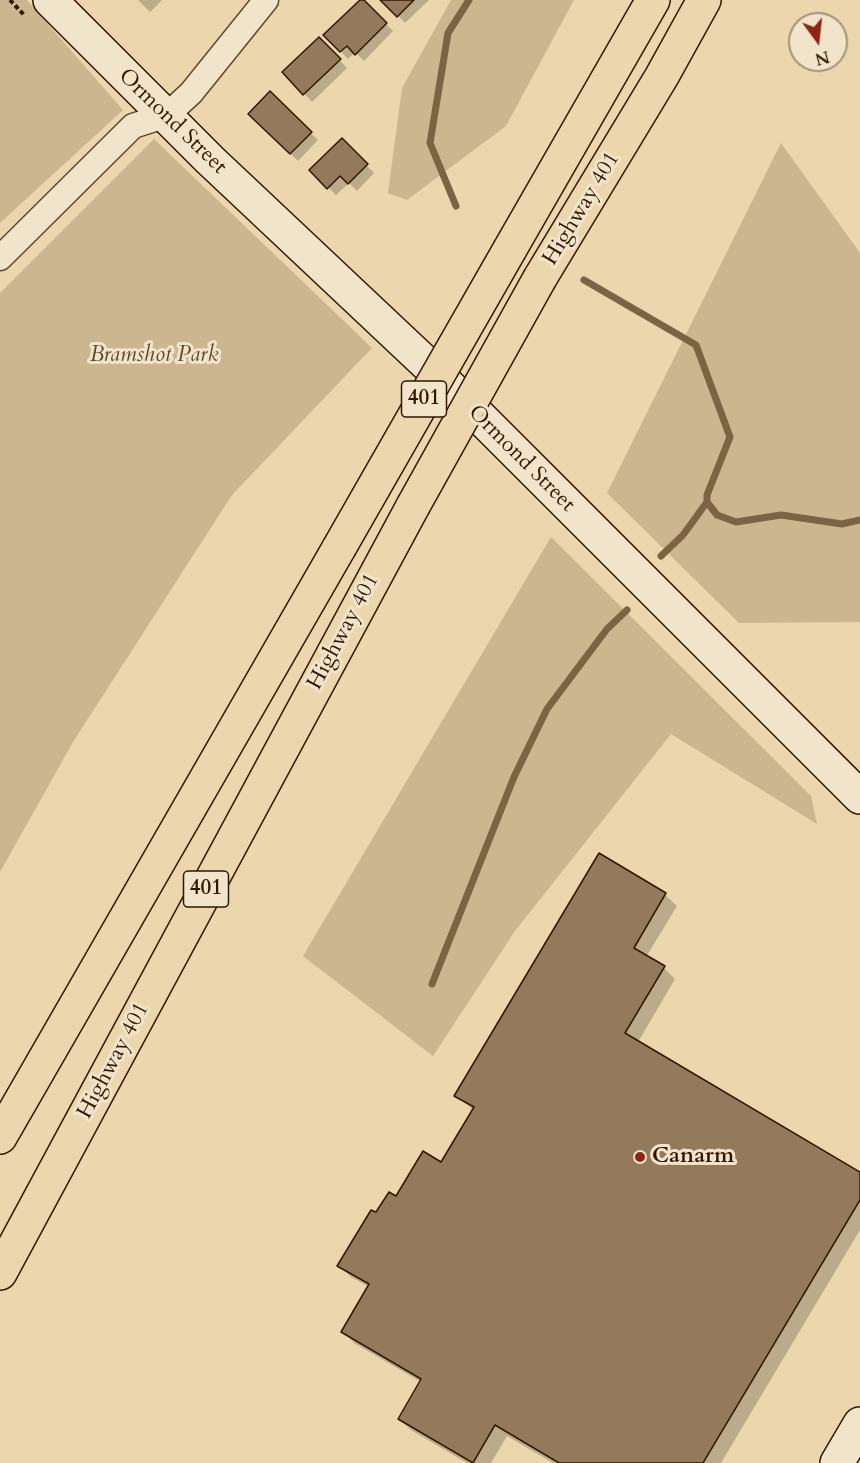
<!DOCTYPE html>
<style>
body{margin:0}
#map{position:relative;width:860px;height:1463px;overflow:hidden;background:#ebd6ad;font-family:Cardo,serif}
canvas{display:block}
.north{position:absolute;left:788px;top:12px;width:60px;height:60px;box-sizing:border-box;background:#f2e4ca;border:2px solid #a59279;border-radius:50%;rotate:165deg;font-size:16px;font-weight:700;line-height:24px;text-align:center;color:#321700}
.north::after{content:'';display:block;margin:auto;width:21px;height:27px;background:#8f2418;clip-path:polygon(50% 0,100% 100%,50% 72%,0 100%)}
</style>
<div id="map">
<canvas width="860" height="1463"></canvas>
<div class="north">N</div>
</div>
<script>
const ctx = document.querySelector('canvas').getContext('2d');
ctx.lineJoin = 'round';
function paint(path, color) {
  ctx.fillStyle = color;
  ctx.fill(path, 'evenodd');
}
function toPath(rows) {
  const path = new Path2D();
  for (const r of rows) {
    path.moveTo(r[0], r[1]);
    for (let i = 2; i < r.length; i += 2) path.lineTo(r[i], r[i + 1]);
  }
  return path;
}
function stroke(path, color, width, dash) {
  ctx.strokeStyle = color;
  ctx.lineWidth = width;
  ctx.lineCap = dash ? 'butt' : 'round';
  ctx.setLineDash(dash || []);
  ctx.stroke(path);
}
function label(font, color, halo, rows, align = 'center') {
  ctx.font = font + ' Cardo,serif';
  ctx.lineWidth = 6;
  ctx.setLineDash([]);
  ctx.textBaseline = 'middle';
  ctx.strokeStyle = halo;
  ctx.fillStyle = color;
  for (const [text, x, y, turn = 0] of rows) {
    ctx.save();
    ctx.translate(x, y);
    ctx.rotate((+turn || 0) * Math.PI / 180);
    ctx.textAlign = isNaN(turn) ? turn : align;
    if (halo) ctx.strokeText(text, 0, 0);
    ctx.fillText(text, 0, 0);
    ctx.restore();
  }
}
const green = toPath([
 [0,0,27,0,123,110,0,223],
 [451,0,574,0,506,126,407,200,388,193,402,88],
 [154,139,372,348,232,495,73,742,0,872,0,293],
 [781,143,860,253,860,622,739,623,607,493],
 [551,537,811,796,817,824,671,734,515,931,433,1056,303,956]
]);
const shadow = toPath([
 [138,0,162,0,150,12],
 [362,0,393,31,364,61,355,52,348,59,325,35],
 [383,0,429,0,405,23],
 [319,39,347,68,312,102,284,72],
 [270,94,318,140,298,161,250,114],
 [342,140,374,173,357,191,349,183,336,195,311,170],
 [599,855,665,895,677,906,646,957,664,968,675,979,638,1042,860,1173,860,1230,721,1463,553,1463,507,1436,491,1463,467,1463,411,1430,399,1418,421,1382,354,1343,343,1331,369,1287,351,1277,339,1265,377,1214,442,1164,474,1111,456,1095]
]);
const stream = toPath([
 [456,206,430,143,448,33,469,0],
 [584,280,696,345,730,437,707,495,707,502,717,515,736,522,781,515,842,524,860,520],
 [661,556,683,535,707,502],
 [432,984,514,777,547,709,607,629,627,610]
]);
const building = toPath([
 [360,0,364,0,387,23,355,55,347,46,340,52,323,35,360,0],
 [380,0,414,0,397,17,380,0],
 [319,37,341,59,303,95,282,72,319,37],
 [270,91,312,132,290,154,248,114,270,91],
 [342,138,368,164,348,184,340,176,327,189,309,170,342,138],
 [599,853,666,893,634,948,665,966,625,1033,860,1172,860,1200,703,1463,559,1463,495,1425,473,1463,398,1419,421,1379,341,1332,369,1284,337,1266,371,1210,376,1212,389,1192,396,1196,423,1151,441,1162,474,1107,454,1096,599,853]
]);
const path = toPath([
 [10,0,24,15]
]);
const street = toPath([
 [0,258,133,126,167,115,191,93,266,0]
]);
const secondary = toPath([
 [50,0,210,160,433,370,860,797],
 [837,1463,860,1424]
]);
const highway = toPath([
 [510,249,653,0],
 [540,278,662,76,704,0],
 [0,1137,339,548],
 [0,1273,413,506]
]);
const highwayBridge = toPath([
 [413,506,540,278],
 [339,548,510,249]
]);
const markers = [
 [640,1157,6,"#8f2418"]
];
const shields = [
 [424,399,45],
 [206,889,45]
];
const shieldNames = [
 ["401",424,399],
 ["401",206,889]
];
const streetNames = [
 ["Ormond Street",172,122,44],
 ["Highway 401",582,209,-59],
 ["Ormond Street",521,459,45],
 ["Highway 401",344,632,-62],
 ["Highway 401",114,1061,-62]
];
const parkNames = [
 ["Bramshot Park",154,356]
];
const poiNames = [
 ["Canarm",652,1157]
];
paint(green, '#ccb690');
paint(shadow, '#0003');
stroke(stream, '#7b6344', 7);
paint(building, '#927a5a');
stroke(building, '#321700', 1.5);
stroke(street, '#60472b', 27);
stroke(secondary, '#321700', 36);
stroke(highway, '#321700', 36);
stroke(path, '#321700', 4, [4.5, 3]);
stroke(street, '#f2e4ca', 24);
stroke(secondary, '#f2e4ca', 33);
stroke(highway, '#ebd6ad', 33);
stroke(highwayBridge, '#321700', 36, []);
stroke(highwayBridge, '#ebd6ad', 33);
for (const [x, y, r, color] of markers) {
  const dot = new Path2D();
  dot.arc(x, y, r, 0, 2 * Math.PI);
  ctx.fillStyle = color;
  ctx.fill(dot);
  stroke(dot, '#f2e4ca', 2);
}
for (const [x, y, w] of shields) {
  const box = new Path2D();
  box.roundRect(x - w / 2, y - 18, w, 36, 4.5);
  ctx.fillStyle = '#f2e4ca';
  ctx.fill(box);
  stroke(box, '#321700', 1.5);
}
label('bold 21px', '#321700', null, shieldNames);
label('22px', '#321700', '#f2e4ca', streetNames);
label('italic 22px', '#60472b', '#f2e4ca', parkNames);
label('bold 22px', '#321700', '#f2e4ca', poiNames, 'left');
</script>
